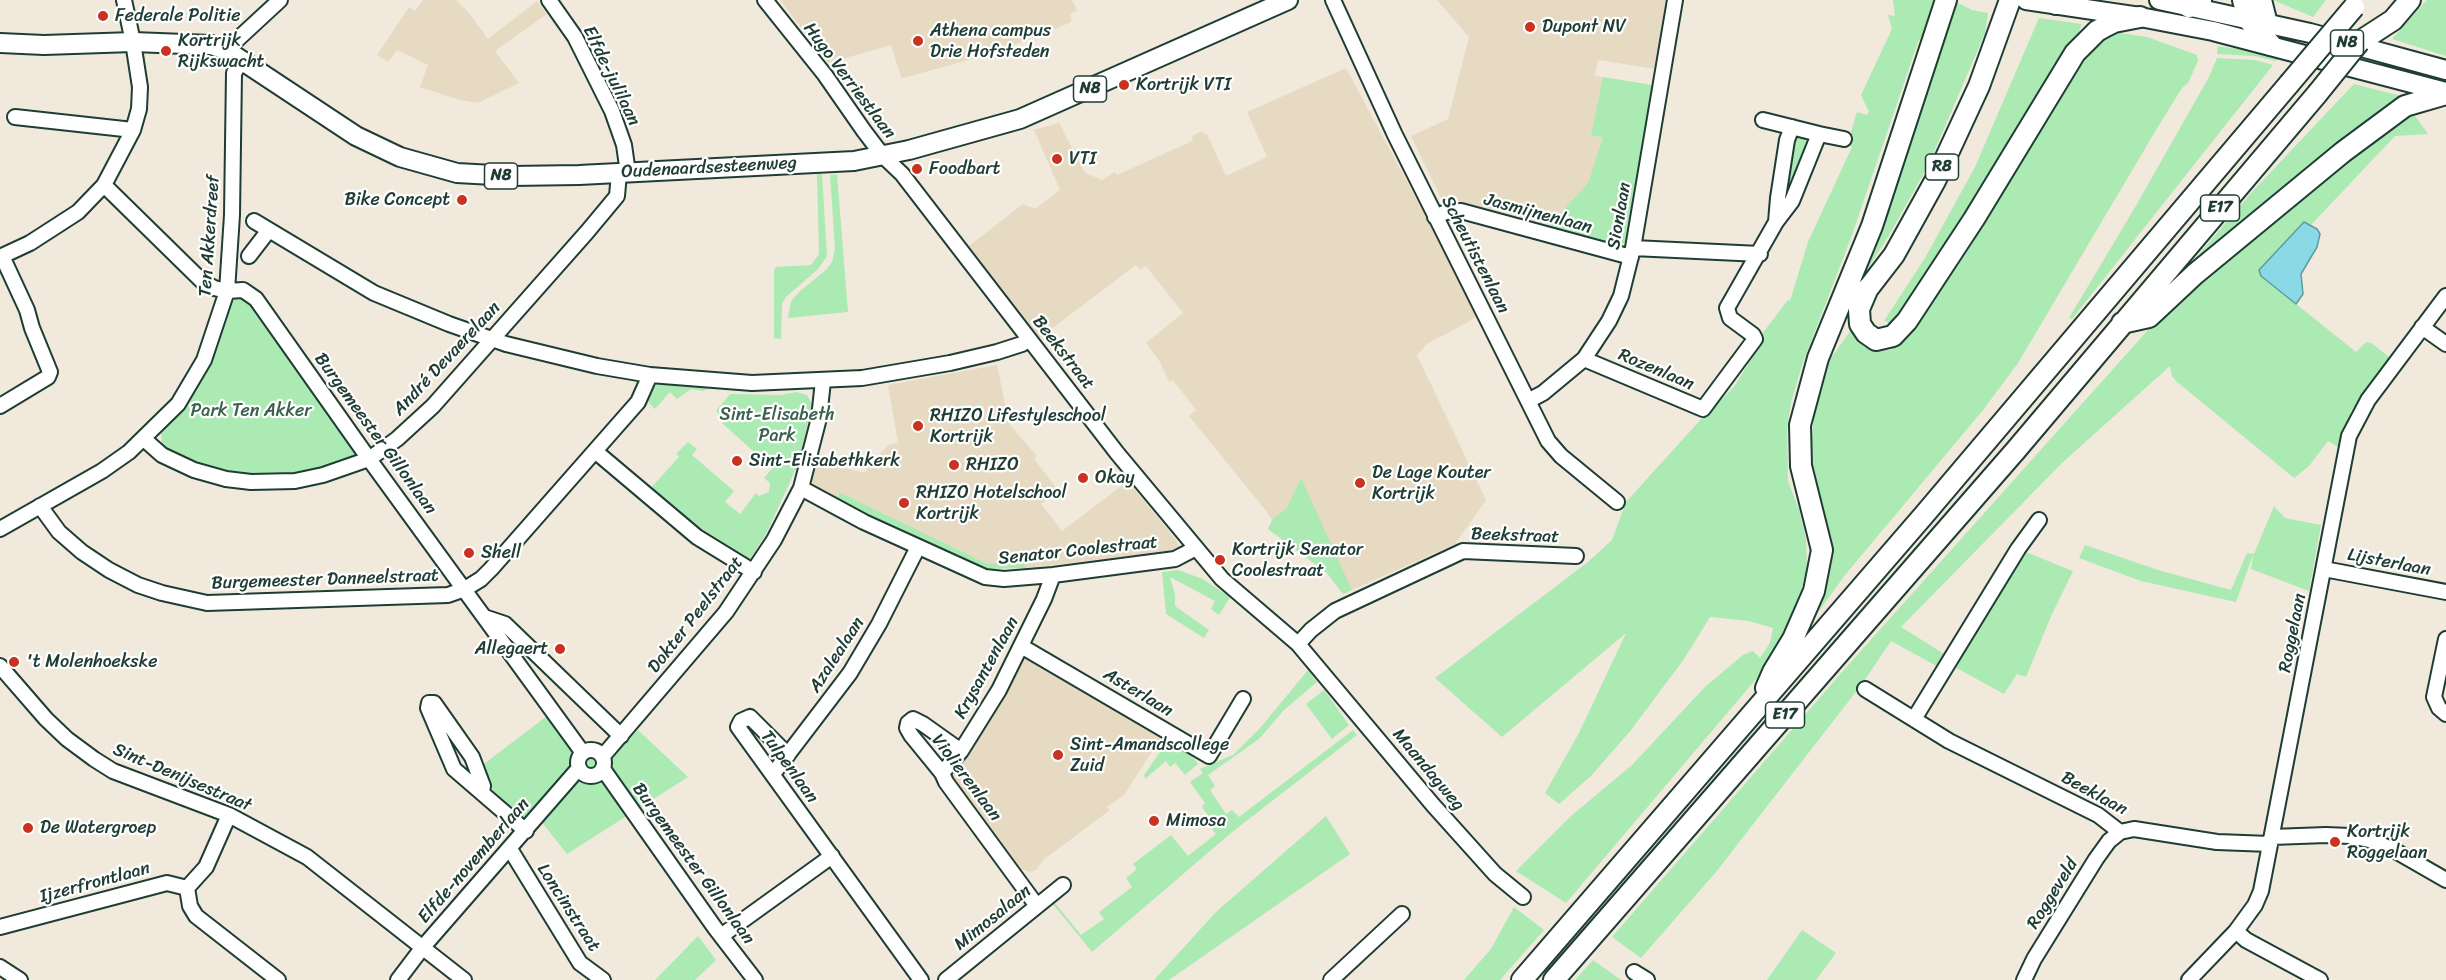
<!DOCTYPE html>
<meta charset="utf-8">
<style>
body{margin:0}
canvas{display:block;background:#f1e9db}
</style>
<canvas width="2446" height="980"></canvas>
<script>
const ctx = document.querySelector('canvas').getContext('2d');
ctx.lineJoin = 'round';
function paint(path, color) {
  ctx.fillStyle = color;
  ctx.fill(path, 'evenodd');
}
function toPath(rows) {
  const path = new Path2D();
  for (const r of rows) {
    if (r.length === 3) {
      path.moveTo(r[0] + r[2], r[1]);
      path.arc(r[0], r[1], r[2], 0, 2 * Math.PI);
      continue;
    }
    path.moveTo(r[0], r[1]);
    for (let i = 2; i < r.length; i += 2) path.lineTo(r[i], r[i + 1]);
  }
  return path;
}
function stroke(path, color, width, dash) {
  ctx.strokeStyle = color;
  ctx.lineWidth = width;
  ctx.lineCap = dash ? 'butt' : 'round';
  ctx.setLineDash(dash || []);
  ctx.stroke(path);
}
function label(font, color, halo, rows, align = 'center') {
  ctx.font = font + ' Sriracha,sans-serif';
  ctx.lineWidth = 4.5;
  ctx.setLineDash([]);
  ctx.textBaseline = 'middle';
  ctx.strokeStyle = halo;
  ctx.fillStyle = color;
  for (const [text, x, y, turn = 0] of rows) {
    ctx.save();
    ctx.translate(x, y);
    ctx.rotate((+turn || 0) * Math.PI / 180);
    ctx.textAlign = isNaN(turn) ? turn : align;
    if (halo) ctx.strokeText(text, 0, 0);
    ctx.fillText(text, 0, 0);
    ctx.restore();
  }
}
const built = toPath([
 [423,0,456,0,469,13,488,39,537,1,547,14,495,51,519,83,478,103,460,100,420,87,428,65,397,50,388,62,377,55,409,7,415,11],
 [780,0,1072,0,1077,11,1070,14,1072,21,1067,24,996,52,904,78,901,77,891,45,828,63],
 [1437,0,1668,0,1656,69,1598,60,1595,76,1603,77,1592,136,1603,137,1588,183,1546,229,1441,198,1411,136,1448,119,1469,37],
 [1346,68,1479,316,1427,344,1417,355,1486,500,1455,544,1343,594,1327,573,1268,529,1272,520,1267,512,1189,416,1196,410,1173,380,1169,382,1160,362,1146,343,1183,313,1146,266,1140,270,1136,265,1038,339,969,246,1023,204,1035,209,1060,190,1034,130,1059,123,1085,173,1102,180,1115,172,1117,175,1190,142,1193,139,1192,136,1203,131,1204,135,1207,134,1226,176,1267,157,1247,112],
 [997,365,1009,424,1037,456,1034,459,1058,490,1041,504,1062,531,1128,481,1177,541,1179,547,1176,551,1026,568,1024,559,988,564,839,492,838,500,815,487,812,480,817,461,865,473,869,464,890,444,898,443,888,385],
 [1020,659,1025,659,1162,736,1124,795,1107,807,1110,810,1043,860,1036,870,1029,872,1021,869,952,778,985,725]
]);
const green = toPath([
 [1893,0,1939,0,1932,22,1918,42,1852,235,1802,365,1791,403,1787,427,1788,481,1799,510,1806,539,1807,570,1798,602,1780,645,1762,672,1566,903,1516,871,1571,816,1632,765,1705,687,1743,655,1753,651,1760,658,1770,643,1773,628,1749,621,1710,617,1684,659,1631,730,1591,776,1559,804,1545,793,1579,733,1626,633,1502,737,1435,678,1588,562,1612,540,1626,502,1703,417,1734,387,1765,337,1762,334,1788,300,1790,301,1808,242,1852,147,1847,145,1857,112,1867,115,1869,112,1861,95,1892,29,1888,15,1895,16],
 [1952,0,1972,10,1988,13,1985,33,1928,166,1888,237,1856,287],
 [2273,0,2326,0,2313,17],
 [2427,0,2446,0,2446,56,2392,39],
 [2039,18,2082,24,2076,39,1987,184,1894,324,1884,321,1925,258,1975,167],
 [2120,33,2147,37,2197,55,2198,61,2188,83,2182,88,2159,125,2018,363,1983,410,1845,575,1803,633,1828,541,1823,511,1815,489,1811,446,1816,396,1831,358,1851,330,1856,340,1864,347,1875,352,1890,350,1904,340,1971,243,2081,66,2105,35],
 [2218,46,2281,56,2276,61,2254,56,2217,54],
 [2217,58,2255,60,2273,65,2072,319,2069,318,2134,209,2209,77],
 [1603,77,1652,85,1626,241,1619,247,1546,229,1588,183,1603,137,1591,136],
 [2354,84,2405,97,2198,264,2194,260,2251,193],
 [2413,113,2428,134,2395,136,2310,226,2304,223,2261,276,2356,352,2366,342,2371,343,2392,359,2351,411,2338,447,2328,441,2309,466,2294,478,2176,381,2172,376,2170,366,2062,463,1901,627,1949,657,1942,669,1891,641,1862,684,1716,872,1641,958,1612,937,1843,671,2156,321,2224,259,2402,117],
 [1793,134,1810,139,1787,196,1783,195],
 [817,174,822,174,827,256,818,269,786,297,782,304,781,339,774,338,774,270,776,267,811,265,819,254],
 [837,174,848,312,788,318,791,301,799,292,826,270,832,262,835,249,830,175],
 [236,296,243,296,249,300,354,447,355,453,353,458,325,469,292,476,233,473,209,470,166,450,162,444,161,429],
 [661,380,703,386,708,389,703,391,691,389,677,399,670,392,655,409,649,403,647,395],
 [796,392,807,395,812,404,799,462,766,534,750,559,702,529,650,489,679,457,676,454,688,442,697,449,692,455,734,491,725,502,740,514,756,493,759,496,769,492,770,483,764,478,777,463,767,454,762,459,722,423,723,418,716,411,730,394,781,395],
 [1301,478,1352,590,1343,594,1327,573,1268,529,1272,520,1287,508],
 [839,492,988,564,1025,559,1026,568,987,569,964,561,923,544,838,500],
 [2274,506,2285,518,2321,525,2309,591,2251,569,2253,555,2236,602,2141,581,2079,558,2085,545,2158,570,2231,590,2247,553,2254,554],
 [2023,551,2073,571,2052,614,2026,677,2017,674,2004,694,1951,665],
 [1178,570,1203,579,1230,597,1219,615,1211,609,1215,601,1170,577,1175,595,1175,606,1209,630,1204,638,1166,614,1162,572],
 [1308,670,1317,682,1284,710,1259,739,1208,775,1215,786,1210,790,1226,814,1232,810,1239,817,1353,730,1357,735,1231,833,1092,952,1052,903,1054,902,1081,935,1104,919,1099,912,1132,887,1126,878,1137,869,1133,864,1171,835,1188,856,1216,834,1206,821,1210,818,1202,807,1205,803,1190,782,1203,773,1200,769,1233,755,1261,727],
 [1324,690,1349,725,1332,739,1306,704],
 [547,716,577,756,593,750,599,752,605,762,638,730,688,777,567,854,533,811,524,821,499,800,493,790,484,764],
 [1169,739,1186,748,1198,764,1185,775,1175,763,1170,767,1166,761,1145,779,1144,775],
 [1326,816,1350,854,1169,980,1154,980,1216,912],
 [1514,907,1544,930,1500,980,1464,980,1491,949],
 [1802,930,1836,953,1816,980,1767,980],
 [698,936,716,960,695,980,655,980],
 [1593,960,1621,980,1575,980]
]);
const water = toPath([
 [2304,222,2317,229,2320,234,2317,247,2301,274,2303,294,2296,304,2261,276,2259,270,2304,222]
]);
const minor = toPath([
 [549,0,575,37,612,111,624,145,628,173],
 [765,0,825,75,864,131,883,156,902,174,1117,453,1222,579,1298,644,1433,805,1495,874,1523,897],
 [1333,0,1395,135,1548,441,1561,456,1617,502],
 [226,50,280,0],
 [15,117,133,130],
 [1763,120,1819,134],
 [104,185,203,282,214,288,227,291,243,290,256,299,369,459,583,753],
 [1435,217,1446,212,1461,211,1631,257],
 [254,221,374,293,449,324,506,344,597,366,650,375,752,383,862,378,950,363,997,352,1022,344,1029,339],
 [1776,222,1778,198,1787,140,1792,127],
 [1633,248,1760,254],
 [249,256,269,230],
 [0,257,30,243,78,212,104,185,133,130,139,109,140,87,133,42,124,0],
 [2422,327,2446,344],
 [1584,359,1703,409,1755,339,1753,335,1730,318,1727,308,1776,222,1792,201,1819,134,1844,139],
 [1528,401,1543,393,1584,359,1609,321,1621,296,1633,248,1675,0],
 [0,406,48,377,50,372,32,328,27,310,2,256],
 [144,439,162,455,194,470,226,479,251,482,295,481,323,475,369,459,397,439,433,406,587,232,617,196,619,173],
 [595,451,697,537,754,572],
 [801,488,864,522,985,577,1004,579,1053,575,1175,559,1196,548],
 [40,506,59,532,82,552,109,570,138,585,162,593,207,603,448,595,465,589,481,579,491,569,638,402,650,375],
 [0,529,102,471,129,452,178,404,204,360,227,291,232,215,234,73,242,60],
 [2324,569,2446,592],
 [484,617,505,624,621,736],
 [2446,639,2434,697,2439,708,2446,714],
 [1298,644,1311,630,1335,611,1463,551,1576,556],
 [1021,646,1209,756,1243,699],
 [0,666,46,719,67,739,94,759,113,771,229,815,307,857,464,980],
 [1865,689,1949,741,2098,815,2120,832,2134,829,2217,842,2270,844],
 [1914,719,2018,549,2039,520],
 [591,763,13],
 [961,751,923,724,913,719,908,723,907,728,911,735,942,773,946,782,1037,906],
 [788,755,750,717,741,721,738,727,921,980],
 [603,756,726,612,774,540,801,488,819,418,823,381],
 [603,769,715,928,755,980],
 [942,773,961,751,999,690,1044,599,1053,575],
 [773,774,850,673,879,624,918,547],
 [482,792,483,786,472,757,434,703,429,703,428,708,454,769,526,831],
 [2272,837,2326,835,2350,836,2369,840,2392,849,2446,880],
 [510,849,580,963,603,980],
 [187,888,190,906,196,916,278,980],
 [0,927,167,883,187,888,206,867,229,815],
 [2236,931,2246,940,2320,980],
 [721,936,832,856],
 [0,967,20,980],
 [1634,972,1647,980],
 [398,980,423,947,579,768],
 [946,980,1063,885],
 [1331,980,1402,914],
 [2024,980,2034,959,2096,859,2109,841,2120,832],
 [2189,980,2236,931,2255,905,2261,891,2349,436,2368,400,2446,296]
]);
const major = toPath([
 [2026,0,2140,17,2213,31,2446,92],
 [2159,0,2310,33,2446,70],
 [0,43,44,45,133,42,211,45,226,50,356,136,400,157,457,173,511,176,579,175,854,161,909,150,1020,119,1288,0]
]);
const highway = toPath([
 [2243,0,2248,19,2271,45],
 [2261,0,2267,24],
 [2056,4,2068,0],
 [2189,7,2201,0],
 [2359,42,2393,20,2410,0],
 [1868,288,1859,309,1860,324,1866,333,1876,340,1893,336,1907,321,1974,219,2075,53,2097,31,2106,26,2114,22,2140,17],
 [1860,299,1894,255,1935,181,1979,86,2010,0],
 [2122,323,2149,317,2195,274,2343,152,2405,106,2446,94],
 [1766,688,1773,672,1793,639,1814,591,1822,550,1801,466,1800,425,1818,358,1872,226,1946,0],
 [1522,980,1924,515,2289,84],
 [1554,980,2016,450,2317,94]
]);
const highwayBridge = toPath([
 [2289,84,2354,7],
 [2317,94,2359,42]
]);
const markers = [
 [103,16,6,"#c8321e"],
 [1530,27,6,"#c8321e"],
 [918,41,6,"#c8321e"],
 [166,51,6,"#c8321e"],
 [1124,85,6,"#c8321e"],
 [1057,159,6,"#c8321e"],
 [917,169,6,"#c8321e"],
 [462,200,6,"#c8321e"],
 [918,426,6,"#c8321e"],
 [737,461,6,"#c8321e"],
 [954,465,6,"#c8321e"],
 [1083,478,6,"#c8321e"],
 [1360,483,6,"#c8321e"],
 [904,503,6,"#c8321e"],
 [469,553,6,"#c8321e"],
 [1220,560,6,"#c8321e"],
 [560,649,6,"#c8321e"],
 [14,662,6,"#c8321e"],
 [1058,755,6,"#c8321e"],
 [1154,821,6,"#c8321e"],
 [28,828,6,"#c8321e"],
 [2335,842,6,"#c8321e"]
];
const shields = [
 [2347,43,33],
 [1090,89,33],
 [1942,167,33],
 [501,176,33],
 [2220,208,39],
 [1785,715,39]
];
const shieldNames = [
 ["N8",2347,43],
 ["N8",1090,89],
 ["R8",1942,167],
 ["N8",501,176],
 ["E17",2220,208],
 ["E17",1785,715]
];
const poiNames = [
 ["Federale Politie",115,16],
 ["Dupont NV",1542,27],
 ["Athena campus",930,31],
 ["Drie Hofsteden",930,52],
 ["Kortrijk",178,41],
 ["Rijkswacht",178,62],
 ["Kortrijk VTI",1136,85],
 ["VTI",1069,159],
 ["Foodbart",929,169],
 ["Bike Concept",450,200,"right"],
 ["RHIZO Lifestyleschool",930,416],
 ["Kortrijk",930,437],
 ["Sint-Elisabethkerk",749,461],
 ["RHIZO",966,465],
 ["De Lage Kouter",1372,473],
 ["Kortrijk",1372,494],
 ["Okay",1095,478],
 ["RHIZO Hotelschool",916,493],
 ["Kortrijk",916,514],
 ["Kortrijk Senator",1232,550],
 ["Coolestraat",1232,571],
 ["Shell",481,553],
 ["Allegaert",548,649,"right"],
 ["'t Molenhoekske",26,662],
 ["Sint-Amandscollege",1070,745],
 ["Zuid",1070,766],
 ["Mimosa",1166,821],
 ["De Watergroep",40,828],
 ["Kortrijk",2347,832],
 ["Roggelaan",2347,853]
];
const streetNames = [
 ["Elfde-julilaan",611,76,64],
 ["Hugo Verriestlaan",849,81,53],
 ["Oudenaardsesteenweg",709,168,-3],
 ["Jasmijnenlaan",1538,214,15],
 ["Sionlaan",1620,216,-80],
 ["Ten Akkerdreef",210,236,-86],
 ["Scheutistenlaan",1475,255,63],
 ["Beekstraat",1063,353,52],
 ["André Devaerelaan",447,359,-47],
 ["Rozenlaan",1656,370,23],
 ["Burgemeester Gillonlaan",375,434,54],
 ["Beekstraat",1515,536,2],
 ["Senator Coolestraat",1078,551,-6],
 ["Lijsterlaan",2389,563,11],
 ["Burgemeester Danneelstraat",325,580,-2],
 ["Dokter Peelstraat",696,615,-52],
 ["Roggelaan",2293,633,-79],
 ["Azalealaan",837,655,-57],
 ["Krysantenlaan",987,668,-61],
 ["Asterlaan",1138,693,31],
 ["Tulpenlaan",789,767,54],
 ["Maandagweg",1428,770,50],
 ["Sint-Denijsestraat",182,778,23],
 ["Violierenlaan",966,778,53],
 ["Beeklaan",2094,794,29],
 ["Elfde-novemberlaan",474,861,-49],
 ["Burgemeester Gillonlaan",693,864,54],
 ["Ijzerfrontlaan",95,883,-15],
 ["Roggeveld",2053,894,-58],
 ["Loncinstraat",568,908,57],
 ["Mimosalaan",993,918,-39]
];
const parkNames = [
 ["Park Ten Akker",251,411],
 ["Sint-Elisabeth",777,415],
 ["Park",777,436]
];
paint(built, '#e7dac2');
paint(green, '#abeab2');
paint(water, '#8ad9e7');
stroke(water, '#5f9b9f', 1.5);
stroke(minor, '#1f3d34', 18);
stroke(major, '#1f3d34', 22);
stroke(highway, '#1f3d34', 24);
stroke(minor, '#fff', 14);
stroke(major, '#fff', 18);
stroke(highway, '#fff', 20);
stroke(highwayBridge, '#1f3d34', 24, []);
stroke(highwayBridge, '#fff', 20);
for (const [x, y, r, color] of markers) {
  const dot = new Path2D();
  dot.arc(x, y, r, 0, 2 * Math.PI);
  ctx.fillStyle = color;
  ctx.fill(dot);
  stroke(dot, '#fff', 2);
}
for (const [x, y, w] of shields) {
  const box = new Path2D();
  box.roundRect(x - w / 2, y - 13, w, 26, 4.5);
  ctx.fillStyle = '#fff';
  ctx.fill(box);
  stroke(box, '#1f3d34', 1.5);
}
label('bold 16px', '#1f3d34', null, shieldNames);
label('18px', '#1f3d34', '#fff', poiNames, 'left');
label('18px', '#1f3d34', '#fff', streetNames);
label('18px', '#3b604d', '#fff', parkNames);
</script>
